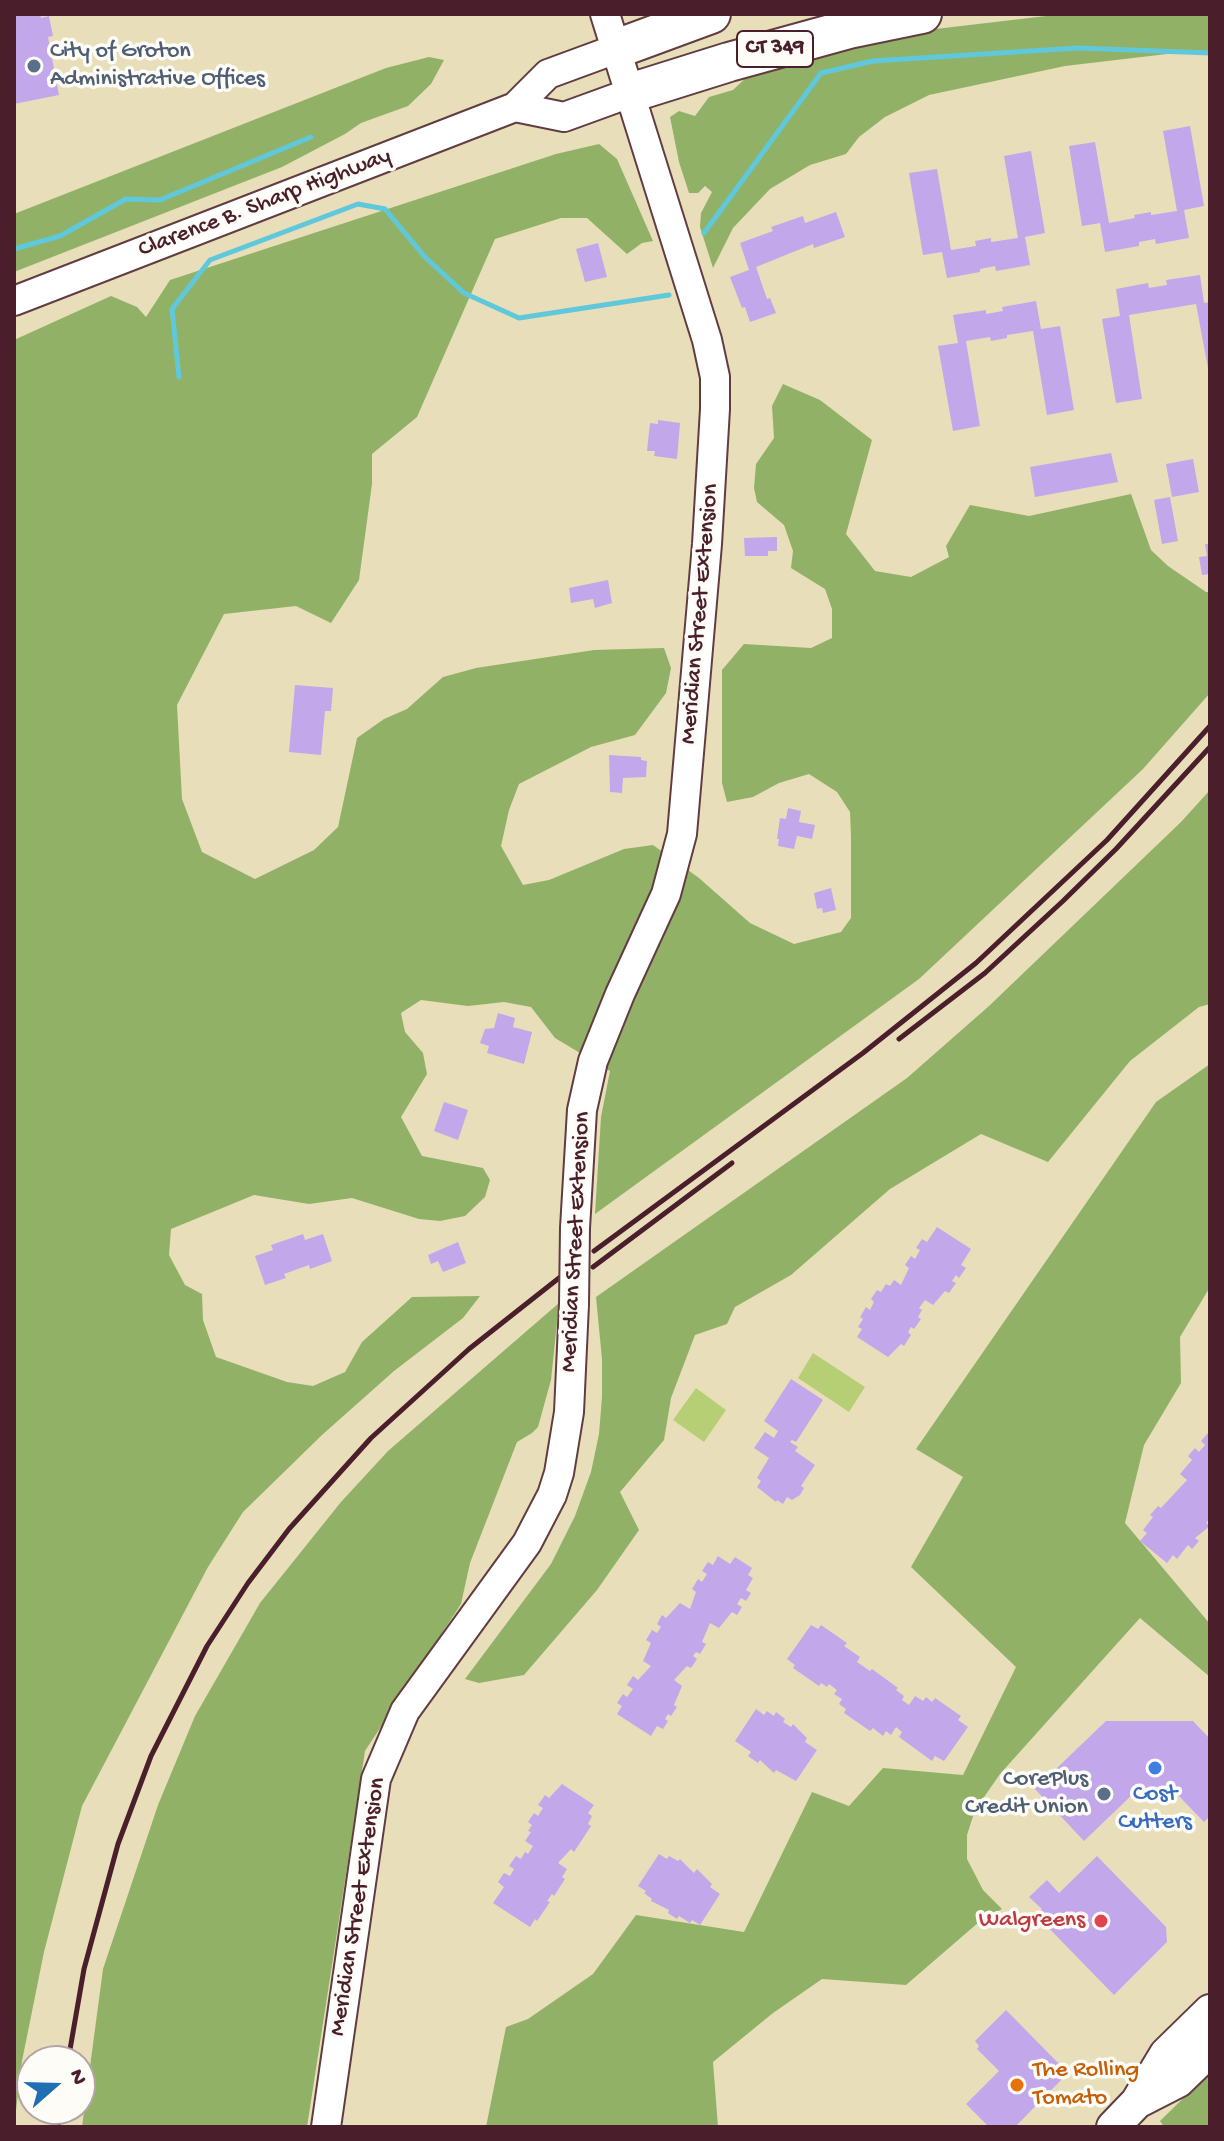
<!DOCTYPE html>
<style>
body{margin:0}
#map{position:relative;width:1224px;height:2141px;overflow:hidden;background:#e8deba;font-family:"Gochi Hand",sans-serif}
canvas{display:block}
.frame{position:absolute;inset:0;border:16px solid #4a1f2b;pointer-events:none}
.north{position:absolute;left:16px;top:2045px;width:80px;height:80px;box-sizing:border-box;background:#fdfcf7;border:2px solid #b5a4a5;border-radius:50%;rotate:70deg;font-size:22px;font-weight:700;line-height:32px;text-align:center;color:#4a1f2b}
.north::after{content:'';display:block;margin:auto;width:28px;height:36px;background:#1f6fb2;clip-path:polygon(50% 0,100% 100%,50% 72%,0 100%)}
</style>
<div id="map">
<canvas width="1224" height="2141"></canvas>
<div class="frame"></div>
<div class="north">N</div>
</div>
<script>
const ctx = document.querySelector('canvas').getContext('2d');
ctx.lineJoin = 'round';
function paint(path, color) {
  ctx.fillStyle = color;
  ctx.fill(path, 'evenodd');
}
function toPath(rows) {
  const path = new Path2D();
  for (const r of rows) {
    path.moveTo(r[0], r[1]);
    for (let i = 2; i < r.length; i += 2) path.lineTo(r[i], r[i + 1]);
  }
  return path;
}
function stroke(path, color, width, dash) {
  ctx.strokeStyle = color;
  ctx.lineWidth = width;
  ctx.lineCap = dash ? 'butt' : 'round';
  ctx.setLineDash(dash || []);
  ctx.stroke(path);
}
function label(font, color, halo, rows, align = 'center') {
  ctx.font = font + ' "Gochi Hand",sans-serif';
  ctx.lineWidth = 7;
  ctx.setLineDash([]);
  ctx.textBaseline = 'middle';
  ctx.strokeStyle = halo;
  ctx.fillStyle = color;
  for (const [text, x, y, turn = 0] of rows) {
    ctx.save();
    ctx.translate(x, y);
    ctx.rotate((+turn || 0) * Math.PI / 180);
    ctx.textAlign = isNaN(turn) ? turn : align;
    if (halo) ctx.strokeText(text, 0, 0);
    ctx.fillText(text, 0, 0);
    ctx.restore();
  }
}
const green = toPath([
 [813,1353,865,1387,849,1412,798,1378],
 [696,1388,726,1410,704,1442,673,1420]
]);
const forest = toPath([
 [1063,14,1210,14,1210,54,1167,54,1065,66,929,95,885,117,859,137,846,154,810,165,770,189,733,228,713,268,700,227,701,213,712,192,705,186,698,193,689,193,679,162,670,117,679,111,695,116,709,97,733,90,751,73,845,48,927,30],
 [429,57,444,60,431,84,408,106,361,123,345,134,282,167,14,272,14,214,386,68],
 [599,144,617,159,653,241,642,243,627,254,587,218,561,218,495,239,417,417,372,454,372,484,359,580,331,623,296,606,224,614,177,705,182,799,202,852,255,879,314,850,338,827,357,738,384,719,407,709,443,677,476,668,594,650,664,648,671,668,666,693,635,735,591,747,519,784,509,810,501,846,523,885,549,880,624,849,653,845,699,878,750,923,794,944,841,932,851,918,851,836,850,812,837,792,809,774,779,783,753,797,727,802,722,783,722,670,744,644,811,648,832,638,832,609,825,589,791,568,793,551,784,525,757,502,754,488,756,464,774,438,772,406,783,384,820,400,872,440,846,534,875,571,911,577,949,557,946,546,970,505,1029,516,1131,494,1151,550,1168,566,1206,592,1210,592,1210,693,1143,769,919,979,595,1214,601,1117,610,1071,555,1038,531,1007,504,1002,468,1006,421,1000,401,1013,405,1032,423,1053,427,1074,401,1117,422,1156,483,1168,490,1180,485,1197,465,1216,440,1221,419,1219,352,1198,309,1204,254,1195,171,1229,169,1255,185,1285,202,1294,203,1320,216,1357,287,1382,313,1386,345,1372,362,1342,412,1297,480,1296,463,1318,394,1371,322,1435,243,1512,208,1567,82,1806,44,1952,22,2061,14,2127,14,340,111,296,137,307,146,317,170,280,556,154],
 [1210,790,1210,1004,1199,1007,1130,1061,1048,1162,981,1134,890,1189,791,1275,735,1307,727,1324,695,1335,671,1398,664,1440,620,1492,639,1530,597,1590,524,1675,479,1683,465,1679,551,1564,575,1516,591,1472,599,1434,602,1397,602,1359,596,1297,907,1078,989,1006,1181,822],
 [1210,1064,1210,1287,1180,1337,1181,1383,1144,1445,1125,1523,1210,1624,1210,1677,1140,1618,1000,1774,975,1810,967,1835,967,1859,983,1890,1002,1909,979,1922,906,1985,822,1979,773,2013,713,2062,718,2127,486,2127,506,2027,528,2019,593,1974,636,1915,744,1932,812,1792,849,1806,883,1768,963,1775,1016,1667,911,1567,963,1477,916,1449,1156,1102],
 [559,1303,551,1380,538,1427,532,1433,517,1442,470,1563,461,1604,365,1751,307,2127,82,2127,103,1969,158,1805,195,1716,260,1603,341,1502,388,1451],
 [1210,2072,1210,2127,1164,2127,1160,2121]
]);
const stream = toPath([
 [704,233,821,73,873,61,1078,48,1210,53],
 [14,249,60,236,126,199,160,200,311,137],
 [179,377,172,309,210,260,358,204,385,209,425,257,464,293,519,318,669,295]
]);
const building = toPath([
 [14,14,40,14,41,18,49,16,53,36,48,37,59,95,14,104],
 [1190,126,1204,206,1184,210,1189,238,1156,244,1155,239,1139,242,1139,246,1105,252,1100,223,1082,226,1069,146,1095,142,1109,223,1135,218,1134,215,1151,212,1151,215,1177,211,1163,131],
 [1031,151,1045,233,1025,237,1030,265,996,271,995,266,980,269,980,272,947,278,942,252,923,255,909,173,937,169,951,250,976,246,975,241,991,238,991,242,1018,238,1004,156],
 [836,212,845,237,814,248,813,244,756,267,767,299,770,298,776,313,750,322,745,307,742,308,730,277,749,270,740,243,773,231,771,227,803,216,805,223],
 [598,243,607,277,585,282,576,249],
 [1200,275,1204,303,1210,302,1210,379,1196,304,1129,315,1142,399,1116,403,1102,319,1120,316,1116,289,1148,283,1149,288,1167,285,1166,280],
 [1036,301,1041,329,1060,326,1074,410,1047,415,1033,331,1007,335,1007,338,991,341,990,337,966,341,980,426,953,431,938,346,958,343,953,315,986,310,986,314,1003,311,1002,307],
 [658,420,680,423,677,459,654,456,655,451,647,451,650,423,658,424],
 [1111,453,1118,482,1035,497,1030,467],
 [1193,459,1199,492,1172,497,1166,464],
 [1170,497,1178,541,1162,544,1154,500],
 [777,537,777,551,768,551,768,556,745,556,744,538],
 [1205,544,1210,544,1210,574,1202,575,1199,557,1207,556],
 [608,580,612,603,595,608,593,599,571,603,569,588],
 [295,685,333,688,331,711,325,711,321,755,289,752],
 [609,755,641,757,641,760,647,761,646,777,623,778,622,793,610,792],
 [788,808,801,811,799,822,815,825,812,839,797,836,794,849,778,846,779,839,777,839,780,818,786,819],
 [831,888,836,910,823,913,822,908,817,909,814,893],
 [498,1013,515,1018,513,1027,532,1032,524,1064,487,1053,489,1046,480,1043,485,1029,494,1028],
 [444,1102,468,1110,458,1140,434,1131],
 [937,1227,971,1249,961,1265,966,1268,959,1278,956,1275,952,1281,956,1283,949,1293,945,1291,933,1305,925,1300,919,1308,922,1310,918,1317,921,1319,914,1329,911,1327,908,1332,911,1335,904,1346,901,1344,888,1357,857,1337,862,1329,858,1327,863,1319,860,1317,866,1307,870,1310,874,1302,871,1299,877,1290,881,1292,886,1284,890,1286,894,1280,901,1285,909,1268,905,1265,911,1256,915,1259,920,1250,916,1248,922,1239,927,1242],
 [303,1234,305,1240,323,1234,332,1261,310,1269,309,1265,284,1274,286,1278,265,1285,255,1256,273,1250,271,1245],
 [458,1242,466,1263,443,1272,438,1261,431,1264,428,1255],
 [791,1379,823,1400,796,1442,792,1440,790,1442,798,1447,795,1451,815,1465,801,1486,804,1488,800,1495,792,1500,787,1497,783,1504,777,1500,776,1502,757,1487,761,1481,757,1478,769,1458,754,1448,765,1432,774,1438,778,1431,764,1421],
 [1208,1433,1210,1435,1210,1518,1206,1523,1210,1526,1195,1538,1199,1541,1192,1549,1188,1545,1177,1559,1173,1555,1167,1563,1140,1541,1147,1533,1143,1530,1153,1517,1150,1515,1158,1506,1161,1508,1187,1480,1180,1474,1192,1460,1188,1456,1195,1448,1199,1452,1205,1445,1201,1441],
 [718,1556,730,1564,735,1557,752,1568,748,1575,753,1578,746,1590,751,1593,746,1601,741,1598,737,1604,742,1607,737,1615,732,1612,719,1628,710,1623,702,1642,706,1644,700,1654,696,1652,693,1656,697,1659,691,1668,687,1666,674,1680,682,1686,674,1705,677,1707,671,1716,668,1714,665,1719,668,1721,663,1729,657,1726,651,1736,617,1714,622,1706,617,1703,623,1694,627,1697,633,1689,627,1685,633,1676,638,1680,651,1666,643,1661,651,1643,646,1640,652,1630,657,1633,661,1627,657,1624,662,1615,666,1618,680,1603,690,1609,696,1592,692,1589,698,1579,702,1582,707,1574,702,1571,708,1562,713,1565],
 [811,1625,818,1629,821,1625,847,1643,844,1646,860,1657,857,1662,870,1671,872,1669,898,1688,896,1690,904,1696,902,1700,909,1705,915,1696,923,1701,926,1697,932,1702,935,1698,961,1716,958,1720,968,1727,944,1761,935,1756,932,1761,899,1737,902,1732,896,1727,891,1735,886,1731,883,1736,873,1728,870,1731,844,1713,846,1709,839,1704,842,1699,834,1694,837,1690,829,1684,827,1687,821,1683,819,1686,793,1668,795,1665,787,1659],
 [756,1709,764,1715,767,1711,774,1716,776,1712,785,1719,783,1722,791,1727,793,1724,807,1738,805,1742,817,1750,796,1781,776,1770,774,1773,760,1760,758,1763,748,1756,751,1752,735,1741],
 [1106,1721,1193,1721,1210,1739,1210,1816,1204,1822,1175,1792,1135,1792,1084,1841,1035,1789],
 [562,1784,594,1805,588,1813,592,1816,588,1824,591,1826,574,1852,571,1849,558,1863,567,1869,562,1877,565,1879,554,1896,552,1894,547,1901,550,1902,537,1921,535,1919,530,1927,493,1903,504,1887,498,1882,504,1873,510,1876,514,1869,509,1866,516,1856,521,1859,525,1852,528,1854,533,1846,525,1841,531,1832,528,1831,532,1825,528,1822,534,1813,538,1816,543,1808,538,1805,545,1795,549,1798],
 [659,1854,667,1859,669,1856,678,1861,680,1859,694,1873,697,1869,712,1884,710,1887,720,1894,700,1925,692,1920,690,1923,679,1916,677,1919,668,1913,669,1910,651,1901,652,1899,644,1893,646,1891,638,1886],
 [1097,1856,1166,1927,1167,1942,1114,1995,1036,1915,1042,1909,1029,1897,1047,1880,1059,1893],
 [1006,2010,1068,2073,1015,2127,989,2127,966,2104,999,2071,977,2049,979,2046,975,2041]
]);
const secondary = toPath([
 [515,107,564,117,630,93],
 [14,301,515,107,548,74,616,49],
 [575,1228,582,1110,593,1061,620,994,666,894,682,834,707,544,715,409,715,377,707,340,605,14],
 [326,2127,376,1779,405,1711,527,1543,552,1495,559,1473,569,1412,574,1304]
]);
const primary = toPath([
 [1137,2102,1178,2081,1210,2050],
 [1113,2127,1137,2102,1166,2054,1210,2011]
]);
const highway = toPath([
 [616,49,711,14],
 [630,93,729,62,849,29,922,14]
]);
const rail = toPath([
 [899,1039,985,973,1063,901,1116,849,1210,747],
 [594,1251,863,1053,976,963,1107,840,1210,726],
 [593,1267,732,1163],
 [68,2061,84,1969,118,1844,151,1756,207,1646,248,1583,289,1529,371,1438,469,1349,559,1278],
 [58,2127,60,2109]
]);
const secondaryBridge = toPath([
 [574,1304,575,1228]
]);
const markers = [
 [34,66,8,"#5c6f8a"],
 [1155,1768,8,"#3f7fe0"],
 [1104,1794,8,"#5c6f8a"],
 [1101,1921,8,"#e0444e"],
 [1017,2085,8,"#e8710a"]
];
const shields = [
 [775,49,76]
];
const shieldNames = [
 ["CT 349",775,49]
];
const serviceNames = [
 ["City of Groton",50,52],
 ["Administrative Offices",50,80],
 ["CorePlus",1088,1780,"right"],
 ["Credit Union",1088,1808,"right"]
];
const streetNames = [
 ["Clarence B. Sharp Highway",265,204,-21],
 ["Meridian Street Extension",701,614,-85],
 ["Meridian Street Extension",577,1242,-87],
 ["Meridian Street Extension",359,1907,-81]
];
const shopNames = [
 ["Cost",1155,1795],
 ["Cutters",1155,1823]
];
const healthNames = [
 ["Walgreens",1085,1921]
];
const foodNames = [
 ["The Rolling",1033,2071],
 ["Tomato",1033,2099]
];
paint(green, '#b7cf74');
paint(forest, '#91b266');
stroke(stream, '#60c8db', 5);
paint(building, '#c3a7eb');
stroke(secondary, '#623c40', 32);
stroke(primary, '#623c40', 36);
stroke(highway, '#623c40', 42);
stroke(secondary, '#fff', 28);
stroke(primary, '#fff', 32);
stroke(highway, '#fff', 38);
stroke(rail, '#4a1f2b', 5);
stroke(secondaryBridge, '#623c40', 32, []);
stroke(secondaryBridge, '#fff', 28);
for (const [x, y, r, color] of markers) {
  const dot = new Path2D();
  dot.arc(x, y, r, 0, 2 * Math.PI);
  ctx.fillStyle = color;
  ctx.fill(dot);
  stroke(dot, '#fdfcf7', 3);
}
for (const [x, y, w] of shields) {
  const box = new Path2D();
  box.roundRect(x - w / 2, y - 18, w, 36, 6);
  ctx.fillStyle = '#fdfcf7';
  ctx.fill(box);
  stroke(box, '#4a1f2b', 2);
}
label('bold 22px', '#4a1f2b', null, shieldNames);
label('24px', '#4e5e75', '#fdfcf7', serviceNames, 'left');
label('24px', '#4a1f2b', '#fdfcf7', streetNames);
label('24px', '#366cbe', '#fdfcf7', shopNames);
label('24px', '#be3a42', '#fdfcf7', healthNames, 'right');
label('24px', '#c56008', '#fdfcf7', foodNames, 'left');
</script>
